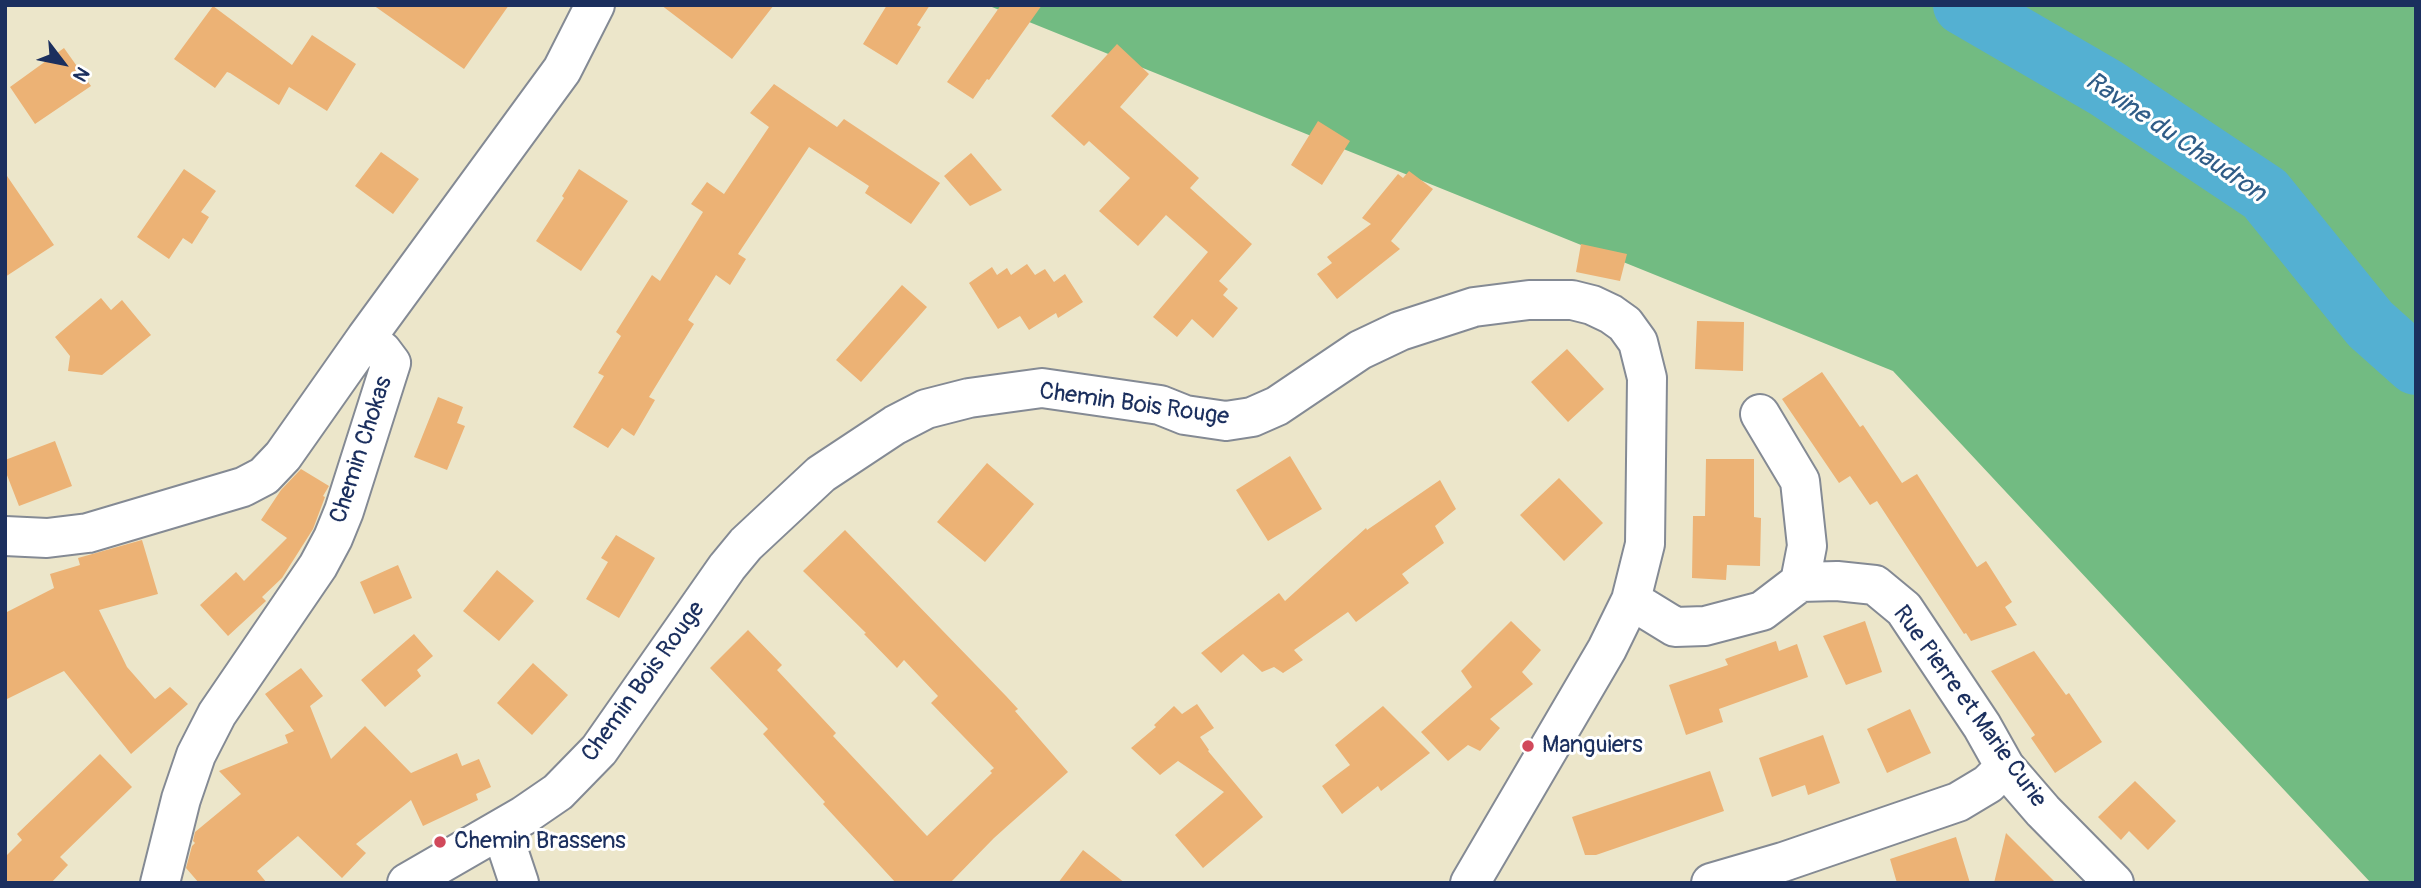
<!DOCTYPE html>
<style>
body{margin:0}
#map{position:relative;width:2421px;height:888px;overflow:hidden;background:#ece6ca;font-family:Pangolin,sans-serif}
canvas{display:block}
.frame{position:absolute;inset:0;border:7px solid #1b2f5e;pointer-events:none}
.north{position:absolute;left:28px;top:28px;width:70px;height:70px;-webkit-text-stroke:5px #fff;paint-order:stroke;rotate:122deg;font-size:19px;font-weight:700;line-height:28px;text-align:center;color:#1b2f5e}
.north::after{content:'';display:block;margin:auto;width:24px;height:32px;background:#1b2f5e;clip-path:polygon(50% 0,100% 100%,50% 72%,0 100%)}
</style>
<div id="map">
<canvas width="2421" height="888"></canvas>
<div class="frame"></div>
<div class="north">N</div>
</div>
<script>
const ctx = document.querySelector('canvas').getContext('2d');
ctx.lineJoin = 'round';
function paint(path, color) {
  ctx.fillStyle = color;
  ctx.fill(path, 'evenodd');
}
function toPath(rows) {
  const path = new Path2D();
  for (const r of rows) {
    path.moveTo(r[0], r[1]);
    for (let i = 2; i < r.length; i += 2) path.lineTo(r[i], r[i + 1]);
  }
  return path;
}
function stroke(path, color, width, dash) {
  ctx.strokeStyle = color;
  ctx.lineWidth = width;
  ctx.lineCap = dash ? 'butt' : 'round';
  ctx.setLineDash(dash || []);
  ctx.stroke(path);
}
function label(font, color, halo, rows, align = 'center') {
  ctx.font = font + ' Pangolin,sans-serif';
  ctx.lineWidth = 6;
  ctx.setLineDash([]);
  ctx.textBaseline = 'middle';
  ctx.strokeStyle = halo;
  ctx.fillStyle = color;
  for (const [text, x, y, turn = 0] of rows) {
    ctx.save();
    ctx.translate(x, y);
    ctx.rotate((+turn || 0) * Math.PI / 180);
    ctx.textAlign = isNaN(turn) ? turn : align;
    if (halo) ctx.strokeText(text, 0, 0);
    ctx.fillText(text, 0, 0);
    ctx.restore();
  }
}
const forest = toPath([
 [987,5,2416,5,2416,883,2371,883,1893,371]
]);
const river = toPath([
 [1963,5,2106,88,2265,194,2370,324,2416,365]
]);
const building = toPath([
 [373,5,509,5,464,69],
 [661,5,774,5,732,59],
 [887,5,930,5,917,25,921,27,918,32,897,65,863,44],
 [1001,5,1042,5,989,80,987,79,973,99,947,82],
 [213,6,292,65,312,35,356,64,327,111,289,87,279,105,230,73,227,72,215,88,174,59],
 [1117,44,1149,74,1120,107,1199,178,1190,188,1252,244,1219,281,1228,289,1223,295,1238,308,1213,338,1192,319,1177,337,1153,317,1208,252,1166,215,1138,246,1099,211,1130,178,1089,141,1084,146,1051,116],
 [64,48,91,86,35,124,10,87],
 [774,84,837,127,844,119,940,183,911,224,865,193,869,186,809,147,738,254,746,259,730,285,716,275,688,320,694,324,649,397,655,400,634,436,622,428,608,448,573,427,604,376,598,373,621,336,616,332,652,275,660,281,703,212,691,204,707,182,724,194,769,127,750,113],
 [1318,121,1350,141,1322,185,1291,165],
 [381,152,419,179,393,214,355,186],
 [971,153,1002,190,970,206,944,176],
 [184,169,216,191,201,212,209,217,192,244,183,238,169,259,137,237],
 [579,169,628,201,581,271,536,241,564,198,562,196],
 [1409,171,1433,189,1391,241,1400,249,1337,299,1317,274,1332,263,1327,257,1371,224,1362,218,1398,174,1403,178],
 [5,173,54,245,5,277],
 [1581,244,1627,254,1620,281,1576,272],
 [1027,264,1035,275,1045,269,1054,282,1065,274,1083,302,1058,318,1056,313,1029,330,1020,316,998,329,969,283,992,267,997,275,1007,268,1011,275],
 [902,285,927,307,861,382,836,360],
 [101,298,111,310,122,300,151,335,102,375,68,371,70,356,55,337],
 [1697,321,1744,322,1743,371,1695,369],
 [1567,349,1604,389,1568,422,1531,382],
 [1822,372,1860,427,1863,425,1902,483,1917,474,1977,567,1986,561,2012,602,2005,607,2017,625,1971,641,1966,633,1964,634,1877,501,1870,505,1850,476,1839,483,1782,399],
 [438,397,463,407,457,423,465,426,447,470,414,457],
 [55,441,72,486,19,506,5,470,5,460],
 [1290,456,1322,509,1268,541,1236,490],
 [1706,459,1754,459,1754,517,1761,518,1760,566,1727,565,1726,580,1692,578,1693,516,1705,516],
 [987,463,1034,504,985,562,937,522],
 [301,469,329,486,323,496,325,497,313,529,282,578,262,597,266,601,228,636,200,605,236,572,244,581,287,538,261,520,281,490],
 [1559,478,1603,523,1564,561,1520,515],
 [1440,480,1456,509,1435,526,1444,543,1402,574,1409,583,1356,622,1348,612,1294,650,1303,660,1283,673,1274,667,1262,672,1243,654,1221,673,1201,653,1279,593,1285,601,1366,528,1367,530],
 [845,530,1006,696,1018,709,1015,711,1068,772,994,838,950,883,896,883,823,804,825,802,763,734,768,729,710,668,748,630,782,665,777,670,836,733,833,736,927,836,992,773,990,771,994,768,931,703,938,696,904,660,897,668,864,634,866,633,803,571],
 [616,535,655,558,619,618,586,599,608,562,601,558],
 [142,540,158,594,99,610,127,667,155,699,170,687,188,704,131,754,64,671,5,700,5,613,54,588,50,574,80,565,78,558],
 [398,565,412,598,374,614,360,582],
 [497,570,534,601,499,641,463,611],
 [1511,621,1541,650,1522,672,1533,684,1490,719,1500,728,1480,751,1468,745,1448,761,1421,732,1472,687,1461,671],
 [1865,621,1882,672,1846,685,1823,636],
 [414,634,433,656,417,670,421,676,385,707,361,680],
 [1776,641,1779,651,1797,644,1808,677,1719,709,1723,722,1686,735,1669,685,1728,665,1725,659],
 [2034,651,2066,695,2069,693,2102,742,2055,773,2031,738,2035,735,1991,671],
 [533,663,568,695,532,735,497,703],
 [301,668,323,696,310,706,331,759,365,726,411,773,457,753,462,766,479,759,491,787,476,794,478,800,423,826,411,800,356,844,366,853,342,878,298,836,257,871,267,883,199,883,186,868,192,846,195,843,193,841,195,832,241,794,219,771,288,743,285,735,294,731,265,694],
 [1197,704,1214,728,1200,737,1209,750,1208,751,1263,817,1203,868,1175,835,1224,792,1178,761,1160,775,1131,748,1156,727,1154,725,1174,706,1182,714],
 [1383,706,1430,753,1381,791,1378,786,1342,814,1322,786,1350,765,1335,745],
 [1910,709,1931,753,1887,773,1867,729],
 [1823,735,1840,783,1808,795,1805,785,1772,797,1759,758],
 [100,754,132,787,60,857,68,865,51,883,5,883,5,857,22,840,17,834],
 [1710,771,1724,811,1596,855,1585,855,1572,817],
 [2135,781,2176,821,2148,850,2129,831,2121,840,2098,817],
 [2006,833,2056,883,1994,883],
 [1956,837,1970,883,1897,883,1890,859],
 [1083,850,1125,883,1058,883]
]);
const minor = toPath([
 [366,338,562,70,595,5],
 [1760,414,1800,481,1807,546,1800,582],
 [5,536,47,538,88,533,243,487,264,476,283,456,366,338,382,351,391,363,344,511,333,538,318,566,217,714,196,755,181,799,160,883],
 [1631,600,1675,627,1705,626,1762,611,1800,582,1837,581,1875,585,1904,609,1982,726,2005,767,2043,811,2114,883],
 [501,829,519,883],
 [407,883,523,816,558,792,599,750,727,567,746,544,821,474,895,425,926,409,969,398,1042,388,1160,405,1185,415,1226,421,1252,417,1277,406,1360,350,1400,331,1474,307,1529,300,1572,300,1592,305,1611,314,1625,324,1638,342,1647,378,1645,544,1631,600,1607,649,1470,883],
 [1711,883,1783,862,1958,802,1988,784,2005,767]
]);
const markers = [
 [1528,746,7,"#d1495b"],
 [440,842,7,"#d1495b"]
];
const streetNames = [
 ["Chemin Bois Rouge",1134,405,8],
 ["Chemin Chokas",362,450,-72],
 ["Chemin Bois Rouge",644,682,-54],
 ["Rue Pierre et Marie Curie",1969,707,54]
];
const poiNames = [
 ["Manguiers",1542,746],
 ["Chemin Brassens",454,842]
];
const waterNames = [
 ["Ravine du Chaudron",2175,138,34]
];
paint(forest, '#72bb82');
stroke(river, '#54b0d2', 60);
paint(building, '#ecb275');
stroke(minor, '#848a94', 42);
stroke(minor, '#fff', 38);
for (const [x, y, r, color] of markers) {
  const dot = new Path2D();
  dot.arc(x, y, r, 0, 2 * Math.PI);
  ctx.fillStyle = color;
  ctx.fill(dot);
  stroke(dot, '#fff', 2.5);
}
label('24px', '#1b2f5e', '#fff', streetNames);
label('24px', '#1b2f5e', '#fff', poiNames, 'left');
label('italic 26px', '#2f5c87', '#fff', waterNames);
</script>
